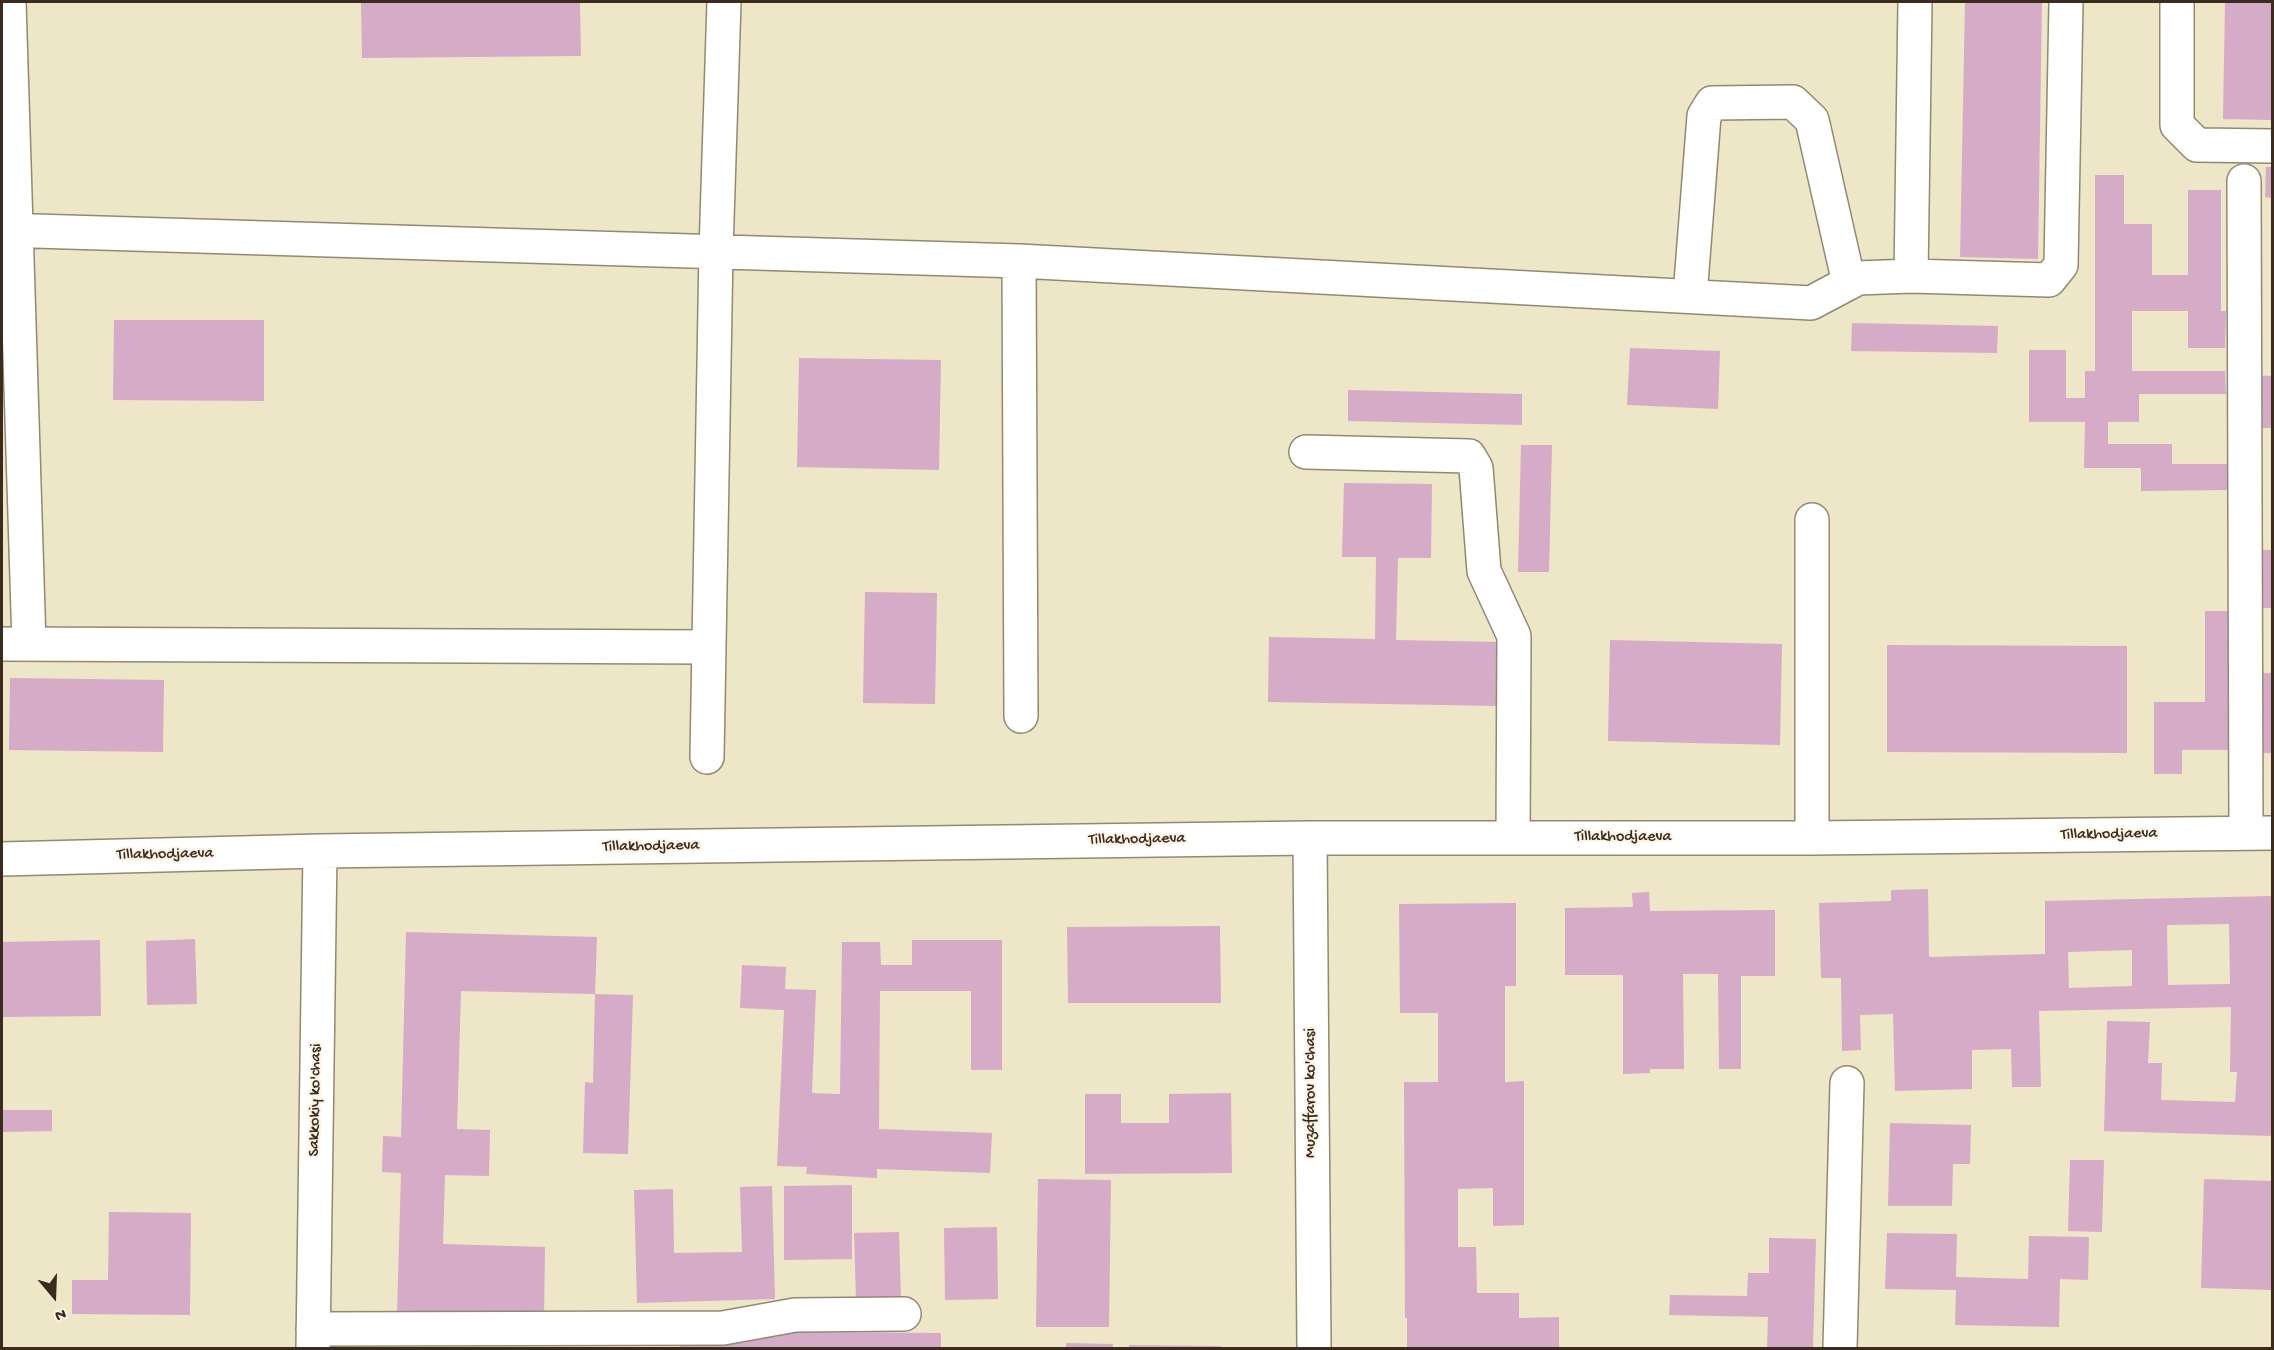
<!DOCTYPE html>
<style>
body{margin:0}
#map{position:relative;width:2274px;height:1350px;overflow:hidden;background:#ede6c7;font-family:"Gochi Hand",sans-serif}
canvas{display:block}
.frame{position:absolute;inset:0;border:3px solid #3b2a1e;pointer-events:none}
.north{position:absolute;left:24px;top:1266px;width:60px;height:60px;-webkit-text-stroke:4px #fcf5e5;paint-order:stroke;rotate:161deg;font-size:16px;font-weight:700;line-height:24px;text-align:center;color:#3b2a1e}
.north::after{content:'';display:block;margin:auto;width:21px;height:27px;background:#3b2a1e;clip-path:polygon(50% 0,100% 100%,50% 72%,0 100%)}
</style>
<div id="map">
<canvas width="2274" height="1350"></canvas>
<div class="frame"></div>
<div class="north">N</div>
</div>
<script>
const ctx = document.querySelector('canvas').getContext('2d');
ctx.lineJoin = 'round';
function paint(path, color) {
  ctx.fillStyle = color;
  ctx.fill(path, 'evenodd');
}
function toPath(rows) {
  const path = new Path2D();
  for (const r of rows) {
    path.moveTo(r[0], r[1]);
    for (let i = 2; i < r.length; i += 2) path.lineTo(r[i], r[i + 1]);
  }
  return path;
}
function stroke(path, color, width, dash) {
  ctx.strokeStyle = color;
  ctx.lineWidth = width;
  ctx.lineCap = dash ? 'butt' : 'round';
  ctx.setLineDash(dash || []);
  ctx.stroke(path);
}
function label(font, color, halo, rows, align = 'center') {
  ctx.font = font + ' "Gochi Hand",sans-serif';
  ctx.lineWidth = 4.5;
  ctx.setLineDash([]);
  ctx.textBaseline = 'middle';
  ctx.strokeStyle = halo;
  ctx.fillStyle = color;
  for (const [text, x, y, turn = 0] of rows) {
    ctx.save();
    ctx.translate(x, y);
    ctx.rotate((+turn || 0) * Math.PI / 180);
    ctx.textAlign = isNaN(turn) ? turn : align;
    if (halo) ctx.strokeText(text, 0, 0);
    ctx.fillText(text, 0, 0);
    ctx.restore();
  }
}
const building = toPath([
 [361,2,580,2,581,56,362,58],
 [1965,2,2042,2,2038,259,1960,257],
 [2225,2,2272,2,2272,120,2223,119],
 [2266,167,2272,167,2272,198,2265,197],
 [2095,175,2124,175,2124,224,2152,224,2152,275,2188,275,2188,190,2221,190,2221,311,2226,311,2225,348,2188,348,2188,311,2132,311,2132,371,2225,371,2226,394,2139,394,2139,422,2108,422,2108,444,2172,444,2172,464,2231,464,2231,490,2141,491,2141,468,2084,468,2085,422,2029,422,2029,350,2066,350,2066,398,2085,398,2085,371,2095,371],
 [114,320,264,320,264,401,113,400],
 [1852,323,1998,326,1997,353,1851,351],
 [1630,348,1720,351,1718,409,1627,405],
 [799,358,941,360,939,470,797,467],
 [2249,375,2272,376,2272,428,2247,428],
 [1348,390,1522,394,1522,425,1348,421],
 [1521,445,1552,445,1549,572,1518,572],
 [1344,483,1432,484,1431,558,1398,558,1396,640,1501,642,1500,706,1268,702,1269,637,1375,639,1376,557,1342,557],
 [2262,550,2272,550,2272,608,2260,608],
 [865,592,937,593,935,704,863,703],
 [2205,611,2236,611,2236,750,2182,750,2182,774,2154,774,2154,702,2205,702],
 [1610,640,1782,644,1780,745,1608,741],
 [1887,645,2127,646,2127,753,1887,752],
 [2261,673,2272,673,2272,753,2259,753],
 [10,678,164,680,163,752,9,750],
 [1928,889,1929,957,2045,954,2045,901,2272,896,2272,1136,2104,1131,2107,1021,2150,1022,2148,1063,2162,1063,2161,1100,2235,1102,2237,1072,2230,1072,2231,1007,2039,1011,2041,1087,2012,1087,2011,1049,1972,1050,1972,1089,1895,1091,1893,1014,1860,1015,1861,1050,1842,1051,1841,978,1821,978,1819,903,1891,901,1891,890],
 [2229,924,2230,984,2168,985,2167,925],
 [2132,950,2132,986,2069,988,2068,952],
 [1649,892,1650,911,1775,910,1775,976,1741,976,1741,1069,1719,1069,1718,974,1683,974,1684,1069,1650,1069,1650,1073,1623,1074,1623,975,1565,975,1565,908,1633,907,1632,893],
 [1516,903,1516,986,1505,986,1505,1082,1524,1081,1524,1225,1493,1226,1493,1188,1458,1189,1458,1247,1476,1247,1477,1293,1519,1293,1519,1318,1559,1317,1559,1348,1407,1348,1407,1318,1405,1318,1404,1082,1438,1082,1438,1013,1400,1013,1399,904],
 [1220,926,1221,1003,1068,1003,1067,927],
 [406,932,597,937,595,994,633,995,628,1154,583,1153,585,1082,593,1083,595,994,461,991,457,1129,490,1130,489,1176,445,1175,443,1244,545,1247,544,1317,397,1314,401,1173,382,1172,383,1136,401,1137],
 [195,939,197,1004,147,1005,146,941],
 [100,940,101,1016,2,1017,2,942],
 [912,940,1002,940,1002,1070,971,1070,971,991,880,991,879,1129,992,1133,990,1173,877,1169,877,1178,806,1174,807,1167,777,1166,784,1010,740,1008,742,965,786,967,785,989,816,990,812,1093,840,1094,842,942,880,942,881,965,912,965],
 [1231,1093,1232,1173,1085,1174,1085,1094,1121,1094,1121,1123,1169,1123,1169,1094],
 [2,1110,52,1110,52,1131,2,1132],
 [1890,1123,1971,1125,1970,1164,1953,1164,1952,1206,1888,1206],
 [2070,1160,2104,1160,2102,1232,2068,1231],
 [1038,1179,1111,1180,1109,1327,1036,1327],
 [2204,1179,2272,1181,2272,1290,2201,1288],
 [852,1185,852,1259,784,1260,784,1186],
 [772,1186,775,1299,637,1303,634,1190,673,1189,674,1253,742,1252,740,1187],
 [109,1212,191,1213,190,1315,72,1314,72,1280,108,1280],
 [997,1227,998,1299,945,1300,944,1228],
 [899,1232,901,1298,856,1299,854,1233],
 [1887,1233,1957,1234,1956,1277,2028,1279,2029,1236,2089,1237,2088,1280,2060,1279,2059,1327,1955,1325,1956,1290,1885,1289],
 [1769,1238,1816,1239,1813,1348,1767,1348,1768,1317,1669,1315,1670,1295,1747,1296,1748,1273,1769,1273],
 [777,1332,941,1333,941,1348,680,1348,680,1337,777,1337],
 [1066,1343,1113,1344,1113,1348,1066,1348],
 [1129,1345,1221,1346,1221,1348,1129,1348]
]);
const minor = toPath([
 [9,2,29,644],
 [2177,2,2177,125,2197,145,2272,146],
 [2244,181,2246,833],
 [2,230,1019,261,1811,303,1858,278,1911,276,2049,280,2061,265,2066,2],
 [1019,261,1021,716],
 [1911,276,1915,2],
 [1690,296,1704,116,1712,103,1793,102,1812,120,1849,283],
 [1306,452,1469,456,1476,468,1484,571,1514,636,1513,837],
 [1812,520,1812,838],
 [2,644,709,647],
 [707,757,716,251,724,2],
 [1310,838,1314,1348],
 [2,859,320,851,1310,838,1812,838,2272,833],
 [313,1329,723,1328,795,1315,904,1314],
 [313,1348,320,851],
 [1840,1348,1847,1083]
]);
const streetNames = [
 ["Tillakhodjaeva",2109,835,-1],
 ["Tillakhodjaeva",1623,838],
 ["Tillakhodjaeva",1137,840,-1],
 ["Tillakhodjaeva",651,847,-1],
 ["Tillakhodjaeva",165,855,-1],
 ["Muzaffarov ko'chasi",1312,1093,-90],
 ["Sakkokiy ko'chasi",316,1100,-89]
];
paint(building, '#d5abc8');
stroke(minor, '#948872', 36);
stroke(minor, '#fff', 33);
label('16px', '#3b2a1e', '#fcf5e5', streetNames);
</script>
